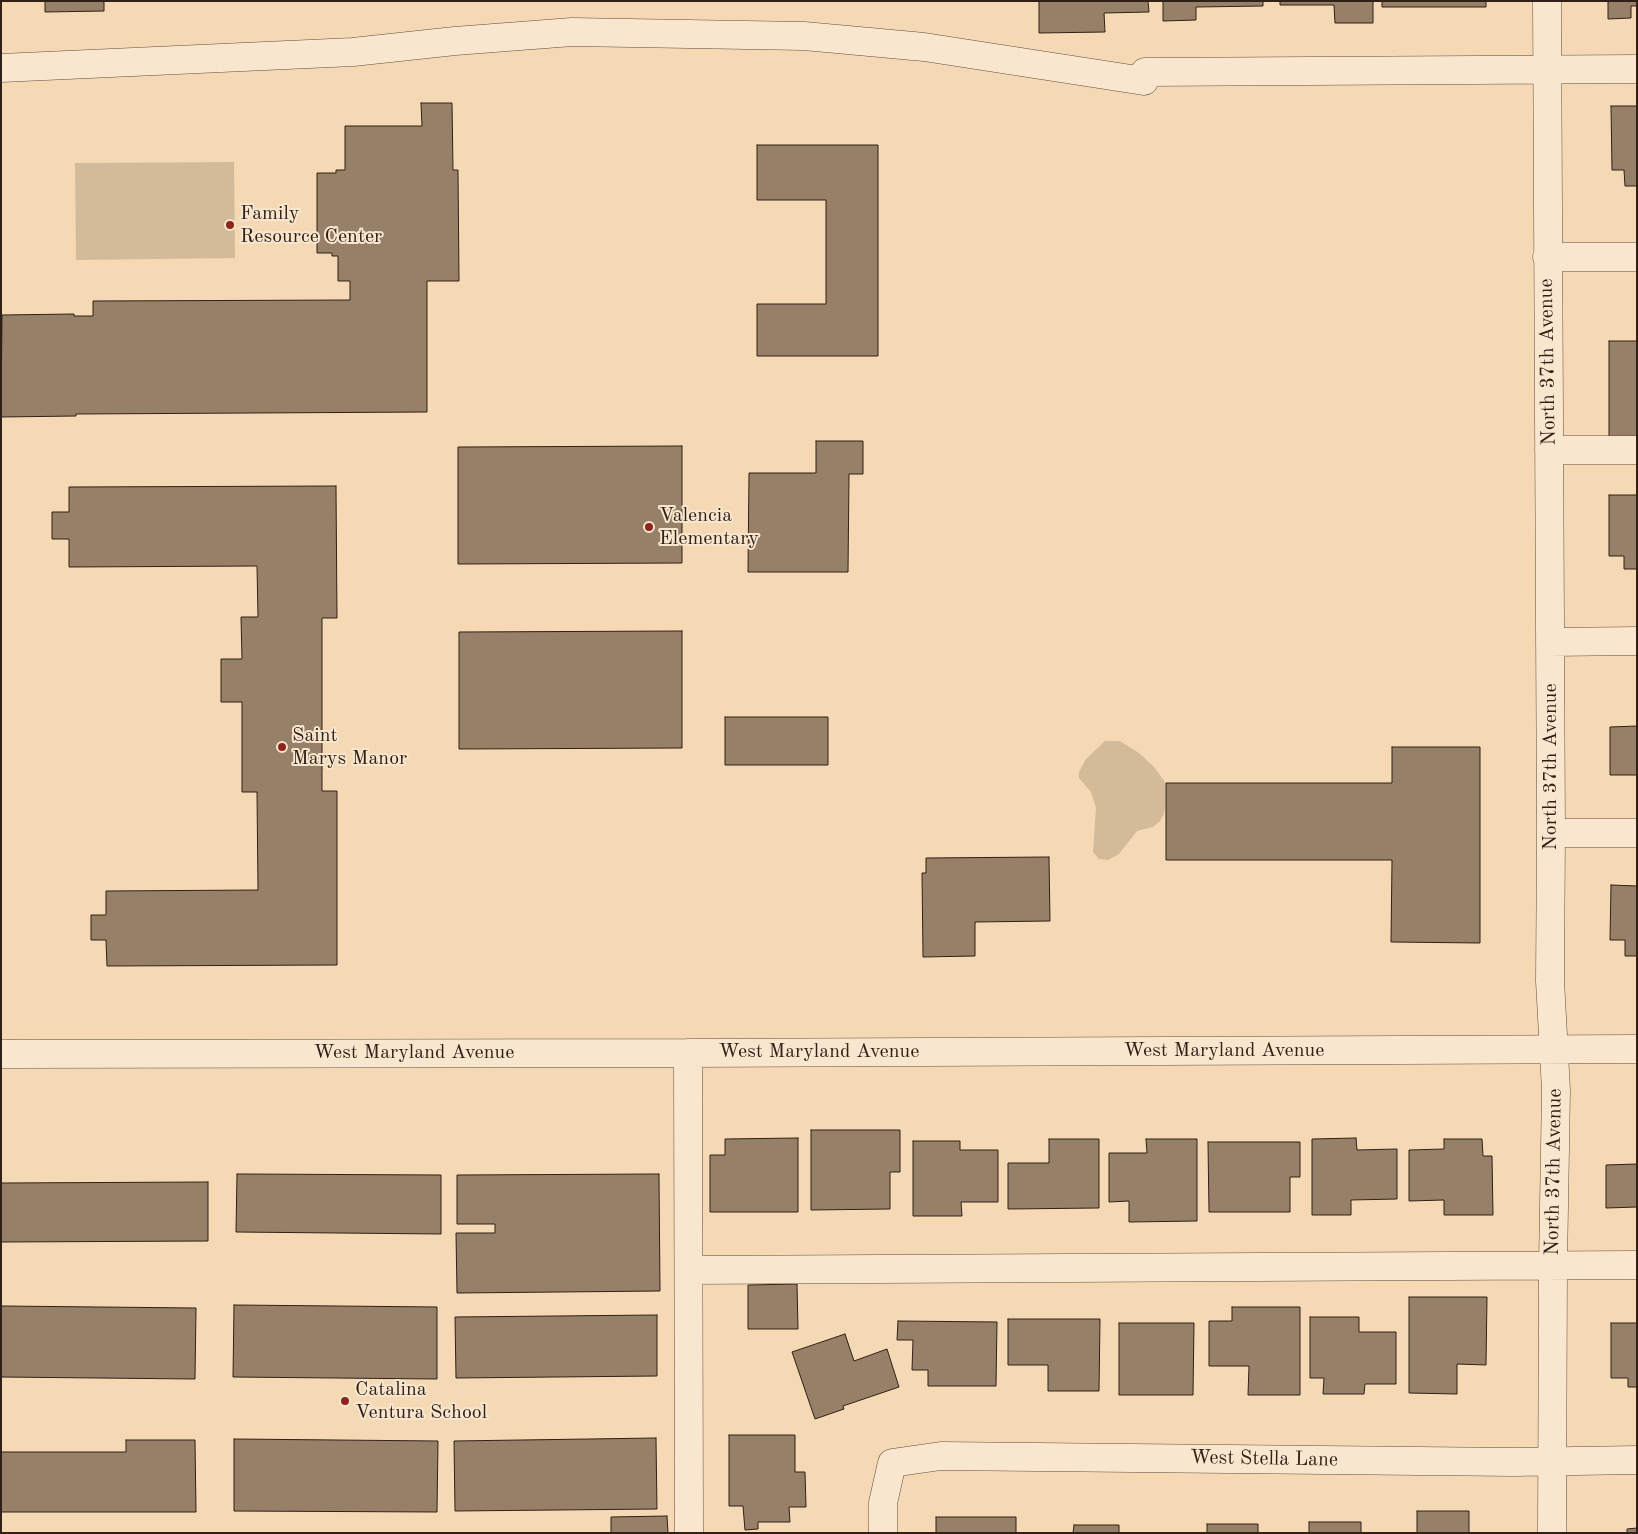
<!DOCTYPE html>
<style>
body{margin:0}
#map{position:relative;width:1638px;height:1534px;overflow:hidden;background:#f4d9b4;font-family:"Old Standard TT",serif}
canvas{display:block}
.frame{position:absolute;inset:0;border:2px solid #312016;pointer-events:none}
</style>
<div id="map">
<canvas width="1638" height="1534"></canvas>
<div class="frame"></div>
</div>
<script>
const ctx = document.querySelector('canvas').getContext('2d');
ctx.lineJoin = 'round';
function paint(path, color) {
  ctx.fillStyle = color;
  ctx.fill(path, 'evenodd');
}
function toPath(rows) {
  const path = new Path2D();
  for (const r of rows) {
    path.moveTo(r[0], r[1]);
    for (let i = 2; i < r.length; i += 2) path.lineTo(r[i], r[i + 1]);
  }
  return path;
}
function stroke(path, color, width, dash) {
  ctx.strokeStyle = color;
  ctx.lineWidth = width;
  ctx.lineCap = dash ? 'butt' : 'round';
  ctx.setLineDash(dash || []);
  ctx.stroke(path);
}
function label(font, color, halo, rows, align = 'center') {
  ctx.font = font + ' "Old Standard TT",serif';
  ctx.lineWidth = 4;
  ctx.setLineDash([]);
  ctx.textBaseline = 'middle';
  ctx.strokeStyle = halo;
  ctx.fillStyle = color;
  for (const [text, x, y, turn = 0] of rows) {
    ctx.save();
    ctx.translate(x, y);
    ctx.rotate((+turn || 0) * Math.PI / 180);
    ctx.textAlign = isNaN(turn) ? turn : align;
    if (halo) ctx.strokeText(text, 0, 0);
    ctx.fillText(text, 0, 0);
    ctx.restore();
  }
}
const green = toPath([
 [234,162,235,258,76,260,75,163],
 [1105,741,1120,741,1139,753,1154,767,1165,782,1165,807,1164,814,1160,821,1153,827,1137,831,1119,854,1108,860,1099,859,1093,852,1096,808,1091,792,1079,778,1079,772,1086,759]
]);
const building = toPath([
 [45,1,104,1,104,11,45,12,45,1],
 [1039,1,1148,1,1149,12,1104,13,1105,32,1039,33,1039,1],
 [1163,1,1263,1,1263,6,1196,7,1196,20,1163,21,1163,1],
 [1280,1,1373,1,1373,23,1335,23,1334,5,1280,5,1280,1],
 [1382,1,1486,1,1486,7,1382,7,1382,1],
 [1608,1,1637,1,1637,6,1631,6,1631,18,1608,19,1608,1],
 [421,103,452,103,453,170,458,170,459,281,427,281,427,412,76,414,76,416,1,417,2,315,74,314,74,316,93,316,93,301,350,300,350,281,338,281,338,256,332,256,332,253,317,253,317,173,336,173,336,170,345,170,345,126,422,126,421,103],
 [1611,106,1637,106,1637,186,1625,186,1624,170,1612,170,1611,106],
 [757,145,878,145,878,356,757,356,757,304,826,304,826,200,757,200,757,145],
 [1609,341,1637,341,1637,438,1609,438,1609,341],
 [816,441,863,441,863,474,849,474,848,572,748,572,749,473,816,473,816,441],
 [682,446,682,563,458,564,458,447,682,446],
 [336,486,337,618,322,618,322,791,337,791,337,965,107,966,106,940,91,940,91,915,106,915,106,891,258,890,257,792,242,792,242,702,221,702,221,659,242,659,241,617,258,617,257,566,69,567,69,539,52,539,52,512,69,512,69,487,336,486],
 [1609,495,1637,495,1637,569,1624,569,1624,556,1609,556,1609,495],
 [682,631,682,748,459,749,459,632,682,631],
 [725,717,828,717,828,765,725,765,725,717],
 [1637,726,1637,775,1610,775,1610,727,1637,726],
 [1392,747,1480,747,1480,943,1391,942,1392,860,1166,860,1166,783,1392,783,1392,747],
 [1049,857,1050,921,975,922,975,956,923,957,922,873,926,873,926,858,1049,857],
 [1611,885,1637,886,1637,956,1625,956,1625,940,1610,940,1611,885],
 [811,1130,900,1130,900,1172,890,1172,890,1209,811,1210,811,1130],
 [798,1138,798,1212,710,1212,710,1155,725,1155,725,1139,798,1138],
 [1356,1138,1357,1150,1397,1149,1397,1199,1351,1200,1351,1215,1312,1215,1312,1139,1356,1138],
 [1049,1139,1099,1139,1099,1208,1008,1209,1008,1163,1049,1163,1049,1139],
 [1146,1139,1197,1139,1197,1221,1129,1222,1129,1201,1109,1202,1109,1153,1147,1153,1146,1139],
 [1444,1139,1482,1139,1483,1156,1492,1156,1493,1215,1444,1215,1444,1200,1409,1201,1409,1150,1444,1149,1444,1139],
 [913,1141,960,1141,960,1150,998,1150,998,1202,961,1202,962,1216,913,1216,913,1141],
 [1208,1142,1300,1142,1300,1177,1290,1177,1290,1212,1209,1212,1208,1142],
 [1637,1164,1637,1207,1606,1208,1606,1165,1637,1164],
 [237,1174,441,1175,441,1234,236,1232,237,1174],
 [659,1174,660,1291,457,1293,456,1233,495,1233,495,1224,457,1224,457,1175,659,1174],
 [208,1182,208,1241,1,1242,1,1183,208,1182],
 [797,1284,798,1329,748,1329,748,1285,797,1284],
 [1409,1297,1487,1297,1486,1365,1457,1364,1457,1394,1409,1393,1409,1297],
 [234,1305,437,1307,437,1379,233,1377,234,1305],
 [1,1306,196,1308,195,1379,1,1377,1,1306],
 [1232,1307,1300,1307,1300,1395,1248,1395,1249,1366,1209,1366,1209,1321,1232,1321,1232,1307],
 [657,1315,657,1376,456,1378,455,1317,657,1315],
 [1310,1317,1359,1317,1359,1332,1396,1332,1396,1384,1365,1384,1364,1394,1323,1394,1324,1378,1310,1378,1310,1317],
 [1008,1319,1100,1319,1099,1391,1048,1391,1048,1365,1008,1365,1008,1319],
 [898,1321,997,1322,996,1386,928,1386,928,1370,912,1370,913,1340,897,1340,898,1321],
 [1119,1323,1194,1323,1193,1395,1119,1395,1119,1323],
 [1611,1323,1637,1323,1637,1387,1628,1387,1628,1378,1611,1378,1611,1323],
 [845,1334,854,1361,887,1349,899,1387,843,1406,844,1409,815,1419,792,1352,845,1334],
 [729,1435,795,1435,795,1472,805,1472,806,1507,789,1507,790,1522,758,1522,758,1529,745,1530,743,1506,729,1506,729,1435],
 [656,1438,657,1509,455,1511,454,1441,656,1438],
 [234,1439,438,1441,437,1512,234,1511,234,1439],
 [126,1440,195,1440,196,1512,1,1512,1,1452,126,1452,126,1440],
 [1417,1511,1469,1511,1469,1533,1417,1533,1417,1511],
 [667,1516,668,1533,611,1533,611,1517,667,1516],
 [936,1517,1016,1517,1016,1533,936,1533,936,1517],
 [1309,1522,1361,1522,1361,1533,1309,1533,1309,1522],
 [1207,1524,1258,1524,1258,1533,1207,1533,1207,1524],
 [1074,1525,1119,1525,1119,1533,1073,1533,1074,1525],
 [1637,1528,1637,1533,1627,1533,1627,1529,1637,1528]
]);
const minor = toPath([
 [1547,1,1551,833,1550,981,1556,1090,1553,1265,1552,1533],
 [1,68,353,52,455,41,572,32,804,36,924,47,1144,81,1145,72,1637,69],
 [1547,257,1637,257],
 [1549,450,1637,450],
 [1550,642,1637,641],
 [1551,833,1637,833],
 [688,1053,689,1533],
 [1,1054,688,1053,1637,1049],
 [689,1270,1637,1265],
 [883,1533,883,1503,892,1463,941,1456,1514,1462,1637,1460]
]);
const markers = [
 [230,225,5,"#8f2418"],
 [649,527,5,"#8f2418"],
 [282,747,5,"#8f2418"],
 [345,1401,5,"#8f2418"]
];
const poiNames = [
 ["Family",240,214],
 ["Resource Center",240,237],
 ["Valencia",659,516],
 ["Elementary",659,539],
 ["Saint",292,736],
 ["Marys Manor",292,759],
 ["Catalina",355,1390],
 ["Ventura School",355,1413]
];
const streetNames = [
 ["North 37th Avenue",1548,362,-91],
 ["North 37th Avenue",1551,767,-90],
 ["West Maryland Avenue",1224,1051],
 ["West Maryland Avenue",819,1052],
 ["West Maryland Avenue",414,1053],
 ["North 37th Avenue",1554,1172,-89],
 ["West Stella Lane",1264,1459,1]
];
paint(green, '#d3ba99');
paint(building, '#968068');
stroke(building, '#312016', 1);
stroke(minor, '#624e3e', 29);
stroke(minor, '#f8e6ce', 28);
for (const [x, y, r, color] of markers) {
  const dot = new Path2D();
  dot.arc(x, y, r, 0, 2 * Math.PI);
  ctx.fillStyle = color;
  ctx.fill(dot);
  stroke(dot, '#f8e6ce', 2);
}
label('20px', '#312016', '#f8e6ce', poiNames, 'left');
label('20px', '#312016', '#f8e6ce', streetNames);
</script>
